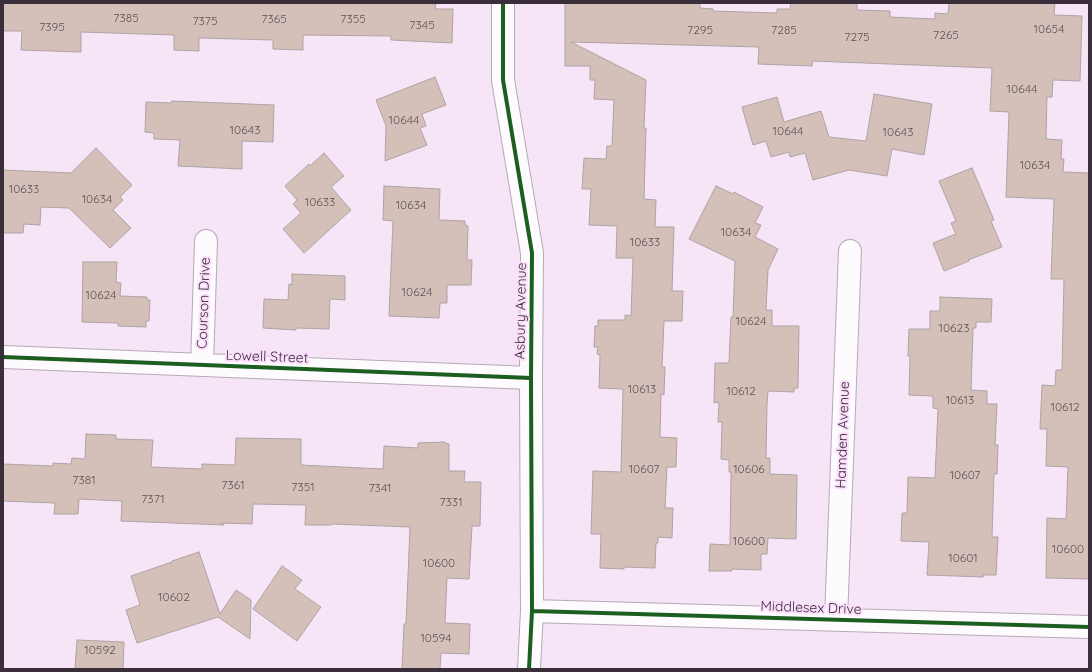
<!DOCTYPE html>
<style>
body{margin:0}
#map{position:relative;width:1092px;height:672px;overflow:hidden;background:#f6e5f6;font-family:Quicksand,sans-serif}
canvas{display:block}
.frame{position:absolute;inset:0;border:4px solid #392e39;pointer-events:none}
</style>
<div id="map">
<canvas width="1092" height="672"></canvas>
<div class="frame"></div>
</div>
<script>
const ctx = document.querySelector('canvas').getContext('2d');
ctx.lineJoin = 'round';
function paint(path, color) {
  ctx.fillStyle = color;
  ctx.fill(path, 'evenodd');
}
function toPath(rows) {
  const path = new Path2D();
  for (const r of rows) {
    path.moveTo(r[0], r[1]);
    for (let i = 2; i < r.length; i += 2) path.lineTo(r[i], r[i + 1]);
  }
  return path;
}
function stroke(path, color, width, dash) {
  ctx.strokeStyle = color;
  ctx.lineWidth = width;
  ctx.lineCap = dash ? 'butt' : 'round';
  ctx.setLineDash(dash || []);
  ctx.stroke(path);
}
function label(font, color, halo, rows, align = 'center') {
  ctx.font = font + ' Quicksand,sans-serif';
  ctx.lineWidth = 4;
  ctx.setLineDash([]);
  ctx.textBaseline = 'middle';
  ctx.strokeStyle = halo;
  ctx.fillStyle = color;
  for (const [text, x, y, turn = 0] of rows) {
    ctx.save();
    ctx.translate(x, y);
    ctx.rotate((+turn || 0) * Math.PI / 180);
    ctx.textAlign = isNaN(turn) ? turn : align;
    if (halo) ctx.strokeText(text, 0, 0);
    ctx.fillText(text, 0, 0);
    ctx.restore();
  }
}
const building = toPath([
 [3,3,412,3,436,4,435,9,453,9,452,43,391,40,391,36,303,35,303,50,273,49,273,40,199,38,199,51,174,50,174,35,81,32,81,52,21,50,22,31,3,31,3,3],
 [565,3,700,3,700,8,713,9,713,11,777,13,777,9,790,9,791,3,857,3,857,10,890,11,890,17,935,19,935,13,948,14,949,3,1055,3,1054,15,1082,16,1080,81,1053,80,1052,97,1047,97,1046,139,1062,140,1061,159,1064,159,1063,172,1089,173,1089,579,1046,578,1047,518,1066,519,1068,467,1046,466,1047,429,1040,429,1042,385,1055,386,1056,370,1062,370,1064,279,1051,279,1054,199,1006,197,1009,112,990,111,992,68,813,61,812,66,758,64,759,47,571,42,646,80,644,128,646,128,644,199,656,200,655,227,674,227,672,291,683,291,682,321,664,321,662,367,665,367,664,395,661,394,660,437,677,438,676,467,667,467,665,508,673,508,672,538,658,537,658,543,656,543,655,568,624,567,624,569,600,568,601,534,591,534,593,471,621,472,623,389,599,388,600,355,597,354,598,347,594,347,595,326,598,326,598,320,625,320,625,315,631,316,633,258,616,258,617,226,589,225,591,189,582,189,584,158,606,159,607,146,612,146,614,100,594,99,595,80,590,80,590,66,565,66,565,3],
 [435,77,446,105,422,114,426,126,420,128,427,145,385,161,386,126,376,100,435,77],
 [874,94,932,104,924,155,892,149,887,176,849,170,813,180,805,153,790,157,789,152,771,157,766,141,753,145,742,107,777,97,784,122,821,111,829,137,866,141,874,94],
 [172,101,274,105,273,142,242,141,242,169,178,166,180,140,154,139,154,133,145,132,146,102,171,103,172,101],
 [96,148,132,185,120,197,123,200,113,210,131,228,110,248,69,208,41,207,40,225,24,224,23,233,3,233,3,170,71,173,96,148],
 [324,153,344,176,331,187,351,210,304,253,283,229,301,213,293,204,297,200,285,186,309,164,310,166,324,153],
 [972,168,994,220,991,221,1002,247,968,260,969,261,944,271,933,243,956,234,951,223,956,221,939,181,972,168],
 [384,186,440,189,439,220,465,221,465,225,468,226,467,260,472,260,471,285,447,285,447,303,440,303,439,318,389,316,393,221,383,220,384,186],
 [716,186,733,194,734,192,763,207,755,223,761,225,755,237,778,249,768,270,766,310,772,310,772,326,799,326,798,388,794,388,794,392,768,391,767,404,766,458,770,458,770,474,797,475,796,539,768,538,767,554,761,554,761,570,732,569,732,571,709,571,710,544,730,545,731,472,729,472,729,460,721,459,722,422,718,422,719,402,714,403,715,363,729,363,731,317,733,317,735,261,689,239,716,186],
 [83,262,117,262,116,282,121,283,120,296,147,297,147,300,150,300,149,321,146,321,146,327,118,326,118,323,82,322,83,262],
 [292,274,345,276,345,300,330,299,329,329,296,328,296,330,263,328,264,299,288,300,289,284,292,285,292,274],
 [940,297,992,299,991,322,976,322,976,328,973,328,971,390,987,391,987,404,997,404,995,445,998,445,997,474,994,474,992,537,998,537,996,575,983,575,983,577,927,575,929,542,901,541,902,513,907,513,908,477,935,478,938,409,933,408,933,396,909,395,910,356,908,356,909,329,930,329,930,311,940,311,940,297],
 [86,434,116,435,116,439,153,440,151,467,202,469,202,464,235,465,236,438,301,439,301,465,383,469,384,446,418,448,418,443,445,442,445,443,449,444,449,471,465,471,464,482,481,482,480,526,472,526,469,579,447,578,445,623,470,624,469,654,441,653,440,669,402,669,404,624,406,624,410,527,332,524,331,525,305,525,306,505,253,504,252,524,221,523,224,525,121,521,122,501,79,499,78,514,54,514,55,503,3,501,3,464,53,466,53,463,71,464,72,458,85,459,86,434],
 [199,552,220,614,236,590,251,600,250,639,218,617,137,643,126,610,140,605,131,576,172,562,172,561,199,552],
 [282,566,302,580,295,589,321,607,297,641,253,609,282,566],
 [77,640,124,642,123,669,75,669,77,640]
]);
const minor = toPath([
 [503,3,503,80,532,253,531,378,532,611,529,669],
 [3,357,531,378],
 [202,365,206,241],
 [532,611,1089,627],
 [836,619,850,251]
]);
const cycleway = toPath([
 [503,3,503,80,532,253,531,378,532,611,529,669],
 [3,357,531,378],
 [532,611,1089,627]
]);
const numberNames = [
 ["7385",126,18],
 ["7365",274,19],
 ["7355",353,19],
 ["7375",205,21],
 ["7345",422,25],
 ["7395",52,27],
 ["10654",1049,29],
 ["7295",700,30],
 ["7285",784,30],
 ["7265",946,35],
 ["7275",857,37],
 ["10644",1022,89],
 ["10644",404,120],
 ["10643",245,130],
 ["10644",788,131],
 ["10643",898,132],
 ["10634",1035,165],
 ["10633",24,189],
 ["10634",97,199],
 ["10633",320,202],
 ["10634",411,205],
 ["10634",736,232],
 ["10633",645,242],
 ["10624",417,292],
 ["10624",101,295],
 ["10624",751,321],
 ["10623",954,328],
 ["10613",642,389],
 ["10612",741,391],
 ["10613",960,400],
 ["10612",1065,407],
 ["10607",644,469],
 ["10606",749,469],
 ["10607",965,475],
 ["7381",84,480],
 ["7361",233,485],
 ["7351",303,487],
 ["7341",380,488],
 ["7371",153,499],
 ["7331",451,502],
 ["10600",749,541],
 ["10600",1068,549],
 ["10601",963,558],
 ["10600",439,563],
 ["10602",174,597],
 ["10594",436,638],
 ["10592",100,650]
];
const streetNames = [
 ["Courson Drive",204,303,-88],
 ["Asbury Avenue",521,311,-89],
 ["Lowell Street",267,357,2],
 ["Hamden Avenue",843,435,-88],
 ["Middlesex Drive",811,608,2]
];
paint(building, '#d4c0b8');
stroke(building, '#aea2a5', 1);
stroke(minor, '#b6a9b6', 24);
stroke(minor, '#fefbfe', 22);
stroke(cycleway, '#1b5e20', 4);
label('12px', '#605259', null, numberNames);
label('14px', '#392e39', '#fcdffc', streetNames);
</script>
